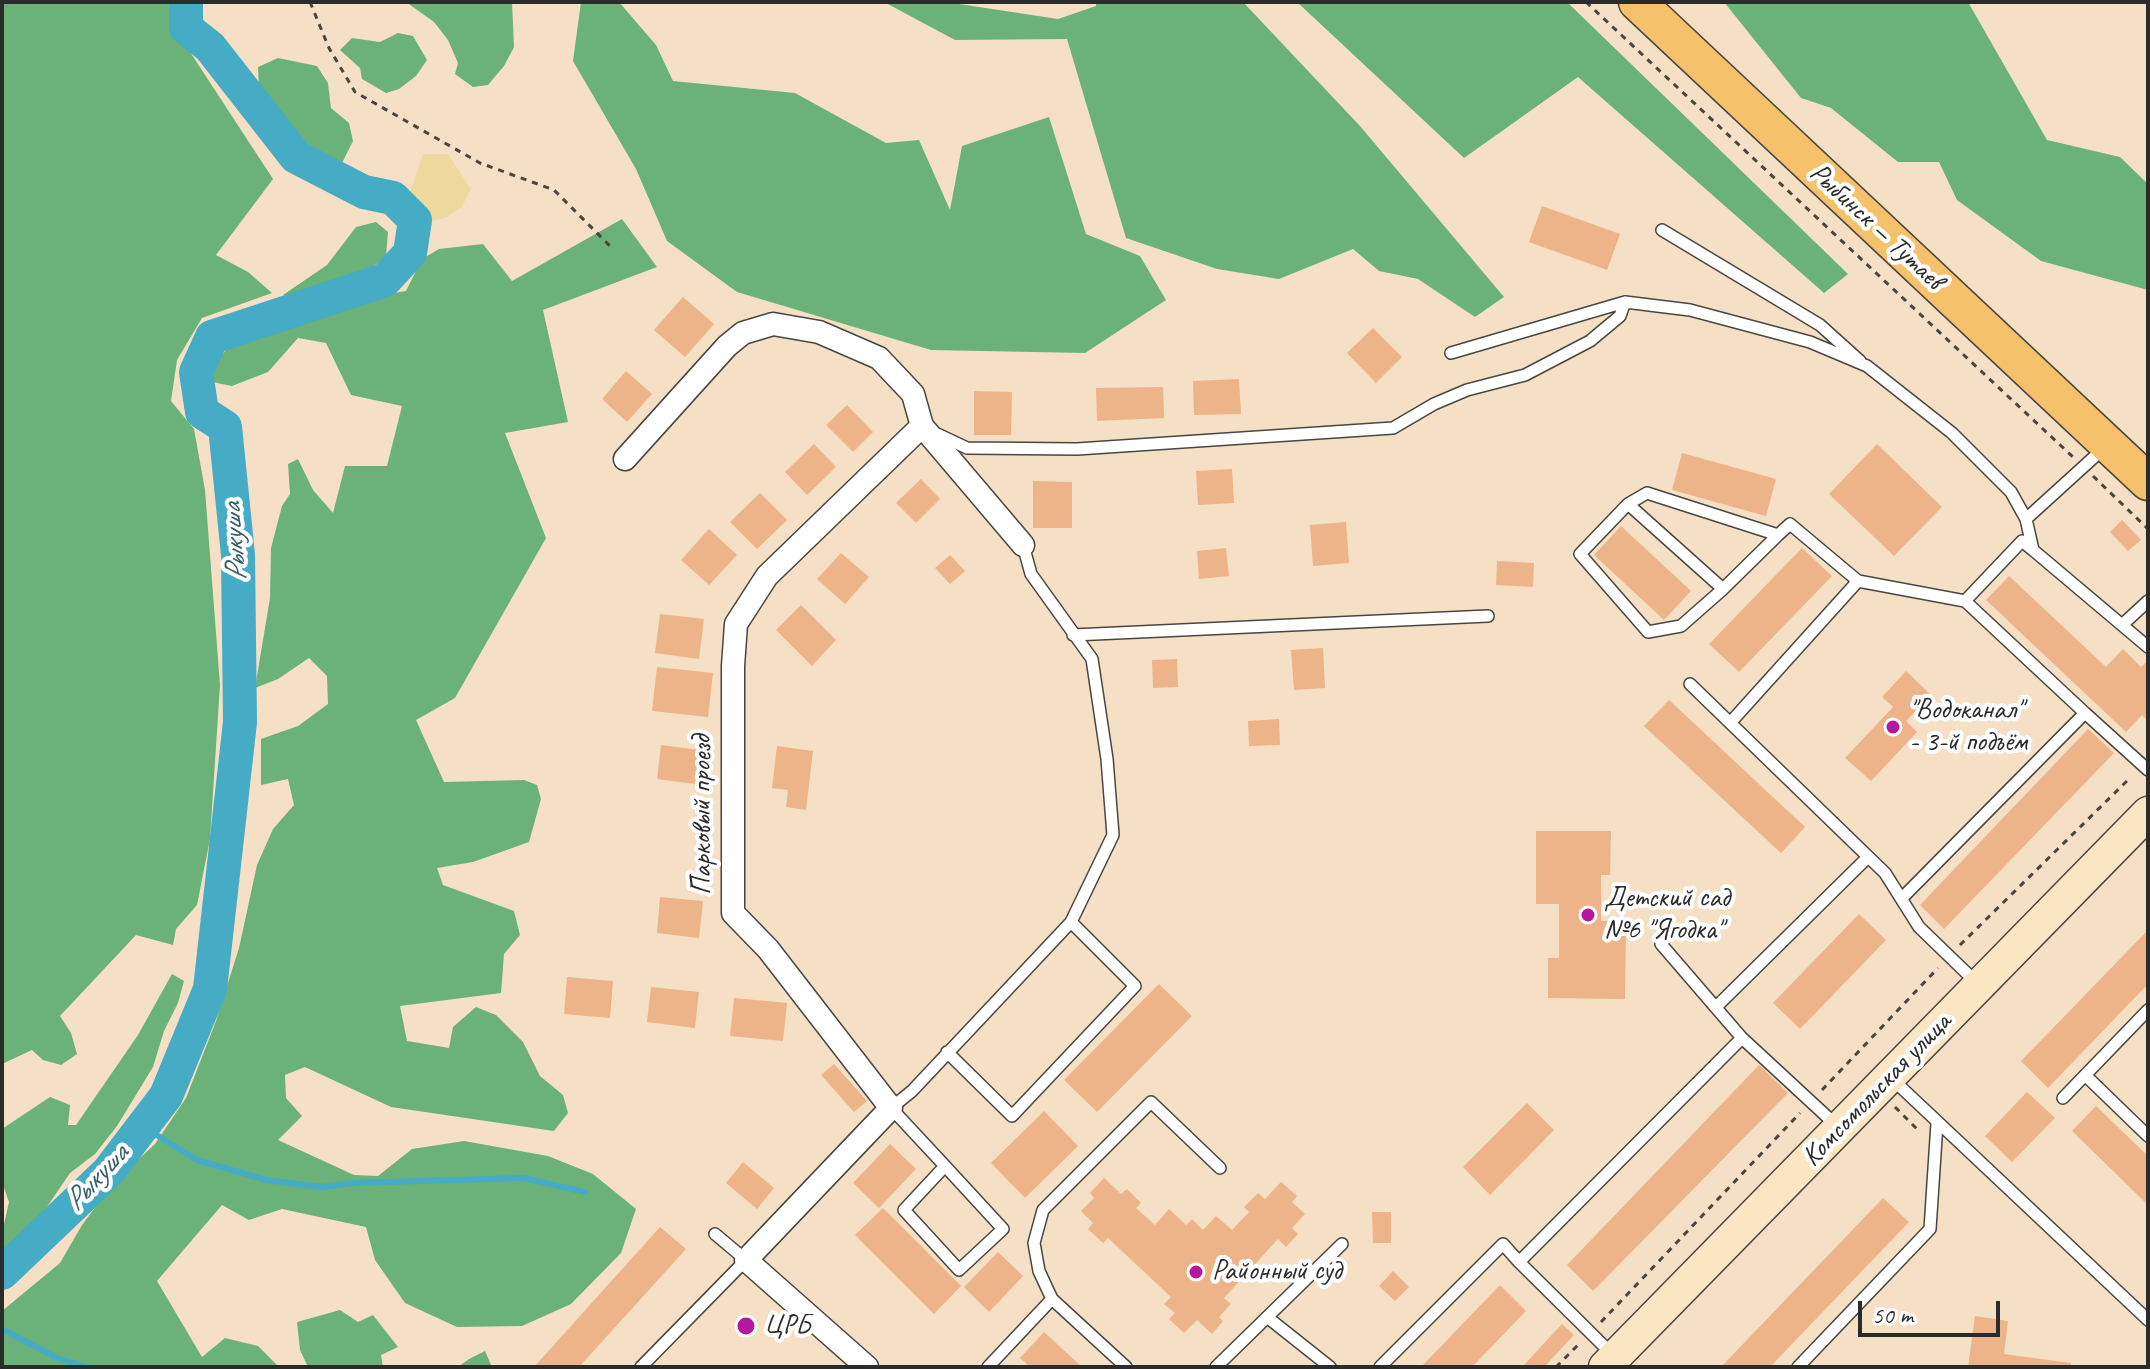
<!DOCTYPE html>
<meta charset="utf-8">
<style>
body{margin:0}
#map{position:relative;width:2150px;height:1369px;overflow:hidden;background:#f5e0c5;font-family:Caveat,sans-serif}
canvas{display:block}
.frame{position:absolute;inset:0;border:4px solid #2b2b2b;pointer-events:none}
.scale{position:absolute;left:1858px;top:1301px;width:142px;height:36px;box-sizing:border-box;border:4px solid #2b2b2b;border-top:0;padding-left:10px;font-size:24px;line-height:28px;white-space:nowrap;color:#2b2b2b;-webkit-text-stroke:6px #fff;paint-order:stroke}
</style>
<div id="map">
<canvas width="2150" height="1369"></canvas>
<div class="frame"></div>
<div class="scale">50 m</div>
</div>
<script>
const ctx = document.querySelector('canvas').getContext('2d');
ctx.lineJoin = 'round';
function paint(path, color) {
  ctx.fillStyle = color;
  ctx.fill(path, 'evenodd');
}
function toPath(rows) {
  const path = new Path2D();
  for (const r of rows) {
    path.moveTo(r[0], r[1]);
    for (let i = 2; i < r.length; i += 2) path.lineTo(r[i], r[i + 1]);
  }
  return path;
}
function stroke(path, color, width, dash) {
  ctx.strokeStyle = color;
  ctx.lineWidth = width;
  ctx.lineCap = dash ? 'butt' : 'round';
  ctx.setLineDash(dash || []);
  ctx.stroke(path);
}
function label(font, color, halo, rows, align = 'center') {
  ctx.font = font + ' Caveat,sans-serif';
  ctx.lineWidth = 8;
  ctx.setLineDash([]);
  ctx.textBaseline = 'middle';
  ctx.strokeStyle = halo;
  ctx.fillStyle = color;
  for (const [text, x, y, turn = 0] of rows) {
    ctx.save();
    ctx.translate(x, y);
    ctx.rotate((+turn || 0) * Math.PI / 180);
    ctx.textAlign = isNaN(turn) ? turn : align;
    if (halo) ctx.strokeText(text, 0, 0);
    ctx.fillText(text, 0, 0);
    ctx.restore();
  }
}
const forest = toPath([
 [2,2,175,2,177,32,273,179,216,255,248,272,272,293,202,318,177,360,171,401,194,429,205,490,220,685,210,839,197,905,176,929,173,945,136,935,60,1016,71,1033,77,1054,61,1065,43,1060,32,1050,2,1064],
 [406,2,512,2,514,47,504,66,488,85,473,87,455,74,458,63,448,40,434,22],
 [581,2,619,2,656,45,673,81,795,93,886,143,919,140,950,210,962,146,1049,117,1086,234,1140,256,1166,300,1085,353,931,350,737,292,667,241,636,169,573,61],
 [884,2,946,2,1058,19,1096,6,1096,2,1243,2,1360,126,1504,297,1475,317,1418,279,1379,271,1353,249,1279,279,1217,269,1126,238,1067,39,955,40],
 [1297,2,1567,2,1848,274,1824,293,1578,77,1464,158],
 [1724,2,1968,2,2047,140,2120,157,2148,184,2148,290,2041,261,1957,200,1939,162,1898,162,1831,108,1801,98],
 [398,33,413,36,427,60,416,76,399,89,386,93,362,79,360,68,340,50,352,38,380,42],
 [278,58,317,66,328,83,331,108,349,123,353,141,342,163,320,157,296,135,259,90,258,67],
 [622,219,657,267,543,310,568,422,505,433,546,538,455,698,416,720,444,782,524,780,537,785,541,799,529,842,473,862,437,868,443,885,514,911,520,935,504,954,501,993,400,1006,407,1041,449,1048,453,1027,476,1007,496,1015,523,1042,540,1076,563,1095,568,1113,554,1131,391,1107,305,1067,285,1075,286,1098,302,1116,278,1140,354,1175,378,1176,412,1149,464,1141,548,1156,593,1174,636,1209,621,1253,571,1304,522,1326,457,1327,405,1303,375,1260,366,1227,282,1209,249,1220,222,1205,157,1281,202,1357,225,1338,258,1346,279,1367,2,1367,2,1311,60,1263,82,1225,115,1181,155,1144,186,1098,216,1021,239,948,257,865,273,829,294,805,288,779,261,785,261,739,298,726,328,704,327,676,309,658,278,679,255,688,270,598,271,548,282,506,290,494,288,464,298,459,313,490,333,513,345,466,387,466,402,406,351,395,326,343,298,338,268,372,232,386,212,382,216,360,230,346,361,298,406,291,422,259,439,249,483,244,512,281],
 [376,222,388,232,386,256,360,278,294,301,283,295,327,265,356,227],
 [172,974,184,981,178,1003,164,1031,153,1067,117,1126,95,1154,70,1173,36,1223,2,1257,2,1233,9,1202,2,1182,2,1129,50,1097,70,1105,68,1125,76,1125,138,1035],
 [340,1310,358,1322,373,1315,398,1347,381,1355,383,1367,308,1367,300,1350,297,1322],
 [485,1351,492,1367,458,1367,469,1359]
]);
const sand = toPath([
 [423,154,448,154,471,189,461,208,445,218,426,222,408,199]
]);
const stream = toPath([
 [142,1126,197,1160,266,1180,322,1187,353,1183,523,1178,585,1192],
 [2,1329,57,1358,86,1367]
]);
const river = toPath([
 [2,1273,108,1172,166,1096,210,989,240,722,238,555,225,427,202,412,196,372,212,337,385,280,410,253,415,220,393,198,364,192,296,157,210,47,186,28,186,2]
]);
const building = toPath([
 [1542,206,1620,234,1607,270,1529,242],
 [683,297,714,324,685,357,654,330],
 [1373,328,1402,357,1376,383,1347,353],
 [626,371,652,394,627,422,602,399],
 [1239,379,1241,414,1194,415,1193,381],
 [1163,387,1164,418,1097,421,1096,388],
 [974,391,1012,392,1011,435,974,435],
 [847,405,873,432,853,452,826,425],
 [814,444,836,467,807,495,785,472],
 [1877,444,1942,507,1894,556,1829,494],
 [1682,453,1776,479,1766,516,1672,490],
 [1232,469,1234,503,1198,505,1196,471],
 [921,479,940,499,916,523,896,503],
 [1033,481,1072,482,1072,528,1033,528],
 [760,493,787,520,757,549,730,522],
 [2122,520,2141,540,2128,551,2110,532],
 [1346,522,1349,563,1313,566,1310,525],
 [1621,526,1691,591,1664,620,1594,555],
 [709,529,737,555,709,585,681,560],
 [1226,548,1229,576,1199,579,1197,551],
 [1802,548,1832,576,1739,672,1709,644],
 [841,553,869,577,845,604,817,579],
 [950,555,965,571,950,584,935,568],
 [1497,561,1534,563,1533,587,1496,585],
 [2009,576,2106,667,2123,649,2141,667,2148,660,2148,721,2142,715,2126,732,1986,600],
 [801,605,836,640,812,666,776,630],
 [660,614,704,619,699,659,655,653],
 [1323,648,1325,688,1294,690,1291,650],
 [1177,659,1178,687,1153,688,1152,660],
 [657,667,713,673,708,717,652,711],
 [1906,671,1931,695,1906,721,1917,732,1871,781,1845,758,1893,707,1882,697],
 [1669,700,1805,827,1781,853,1644,726],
 [1279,719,1280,745,1249,746,1248,721],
 [2088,729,2114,753,1944,929,1920,905],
 [661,745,707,751,703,785,657,779],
 [777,746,813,751,806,810,786,807,788,790,772,788],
 [1536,831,1611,831,1610,875,1601,875,1601,921,1626,921,1625,999,1548,998,1548,958,1559,958,1559,904,1536,904],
 [660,897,703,901,699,938,657,933],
 [1859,914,1886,940,1800,1029,1773,1003],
 [2148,930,2148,984,2048,1088,2021,1061],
 [567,977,613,981,610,1018,564,1014],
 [1159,984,1192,1016,1097,1112,1064,1080],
 [651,987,699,992,695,1028,647,1022],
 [734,998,787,1003,783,1041,730,1036],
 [834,1064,867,1101,854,1112,821,1075],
 [1759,1065,1788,1093,1593,1291,1567,1265],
 [2027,1092,2055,1118,2012,1162,1985,1136],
 [1527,1103,1554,1130,1490,1195,1463,1167],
 [2096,1106,2148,1156,2148,1205,2072,1131],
 [1044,1111,1078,1146,1025,1198,991,1163],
 [890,1144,916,1169,879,1208,853,1183],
 [743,1162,774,1188,757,1209,726,1183],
 [1104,1178,1121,1194,1127,1189,1141,1203,1136,1208,1155,1225,1169,1209,1186,1225,1192,1219,1203,1230,1216,1216,1232,1230,1249,1212,1244,1207,1258,1193,1265,1199,1281,1182,1297,1196,1292,1202,1305,1214,1292,1228,1298,1234,1286,1247,1278,1239,1224,1298,1231,1304,1219,1317,1223,1321,1212,1334,1197,1320,1184,1333,1169,1319,1175,1313,1164,1304,1171,1297,1108,1238,1103,1243,1088,1229,1093,1223,1081,1211,1094,1198,1090,1193],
 [1883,1198,1909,1222,1770,1367,1721,1367],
 [883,1208,961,1286,934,1314,855,1235],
 [1372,1212,1391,1212,1391,1243,1373,1243],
 [660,1227,686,1249,579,1367,534,1367],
 [998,1252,1023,1276,989,1312,964,1287],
 [1393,1271,1409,1287,1395,1301,1379,1286],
 [1500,1285,1526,1311,1472,1367,1421,1367],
 [1975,1316,2008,1321,2004,1354,2071,1363,2071,1367,1968,1367],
 [1562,1324,1574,1335,1544,1367,1522,1367],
 [1044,1332,1082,1367,1030,1367,1020,1358]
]);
const path = toPath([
 [310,2,329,48,355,92,480,163,554,190,612,248],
 [1586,2,2073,457],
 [2093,476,2148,529],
 [1960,945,2131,777],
 [1822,1090,1938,968],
 [1895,1107,1920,1132],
 [1601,1322,1800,1113],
 [1556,1367,1579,1344]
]);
const service = toPath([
 [1662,230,1820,325,1860,361],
 [1451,353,1625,302,1690,310,1810,342,1867,366,1952,433,2011,492,2026,519,2033,550,2148,647],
 [933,432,967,448,1077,449,1393,428,1434,404,1467,390,1525,375,1590,341,1620,316,1625,302],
 [1628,504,1580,554,1648,632,1681,626,1723,589],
 [2026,519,2103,449],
 [1778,535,1647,493,1628,504,1723,589,1778,535,1790,524,1858,581],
 [2033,550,2022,541,1965,601,2085,713],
 [2122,625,2148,601],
 [1073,635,1488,616],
 [1690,684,1885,873,1919,927,1979,985],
 [1730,723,1858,581,1965,601],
 [1903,897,2085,713,2148,770],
 [1661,944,1742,1038],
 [1716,1007,1868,857],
 [947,1052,1012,1116,1135,986,1071,922],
 [2085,1075,2148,1136],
 [1890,1077,2148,1320],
 [2063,1098,2148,1010],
 [945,1166,904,1210,959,1270,1003,1229,945,1166,891,1108,912,1091,1071,922,1113,835,1107,759,1092,659,1031,574,1023,545],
 [1519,1262,1612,1354],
 [1052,1299,1039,1271,1034,1243,1043,1210,1151,1102,1220,1168],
 [1267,1317,1330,1367],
 [641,1367,746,1260,715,1234],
 [988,1367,1052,1299,1126,1367],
 [1216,1367,1342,1244],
 [1380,1367,1503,1244,1519,1262,1742,1038,1836,1125],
 [1798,1367,1930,1229,1937,1123]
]);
const minor = toPath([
 [922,426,1023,545],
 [625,459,727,346,743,333,773,324,819,332,879,358,913,394,922,426,767,576,736,624,733,666,733,913,768,949,891,1108,746,1260,867,1367]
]);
const secondary = toPath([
 [1605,1367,2148,813]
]);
const primary = toPath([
 [1637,2,2148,482]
]);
const markers = [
 [1893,727,8,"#b5179e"],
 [1588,915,8,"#b5179e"],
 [1196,1272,8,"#b5179e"],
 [746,1326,10,"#b5179e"]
];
const streetNames = [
 ["Рыбинск — Тутаев",1876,227,43],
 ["Парковый проезд",703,815,-90],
 ["Комсомольская улица",1877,1090,-46]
];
const poiNames = [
 ["\"Водоканал\"",1909,711],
 ["- 3-й подъём",1909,743],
 ["Детский сад",1604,899],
 ["№6 \"Ягодка\"",1604,931],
 ["Районный суд",1212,1272],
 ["ЦРБ",764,1326]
];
const waterNames = [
 ["Рыкуша",235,542,-94],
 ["Рыкуша",97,1178,-47]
];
paint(forest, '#6bb278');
paint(sand, '#eeda9e');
stroke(stream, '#46abc5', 6);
stroke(river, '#46abc5', 34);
paint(building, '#edb389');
stroke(service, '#494642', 14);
stroke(minor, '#494642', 25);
stroke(secondary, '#494642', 35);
stroke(primary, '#494642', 39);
stroke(path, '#494642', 3, [6, 6]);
stroke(service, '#fff', 11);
stroke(minor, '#fff', 22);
stroke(secondary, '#fbe6c4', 32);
stroke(primary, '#f5c16b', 36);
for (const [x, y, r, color] of markers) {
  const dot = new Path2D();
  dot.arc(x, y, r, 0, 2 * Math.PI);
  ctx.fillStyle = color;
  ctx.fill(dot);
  stroke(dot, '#fff', 3);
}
label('28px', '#2b2b2b', '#fff', streetNames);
label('28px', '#2b2b2b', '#fff', poiNames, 'left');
label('italic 30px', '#365e69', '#fff', waterNames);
</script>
